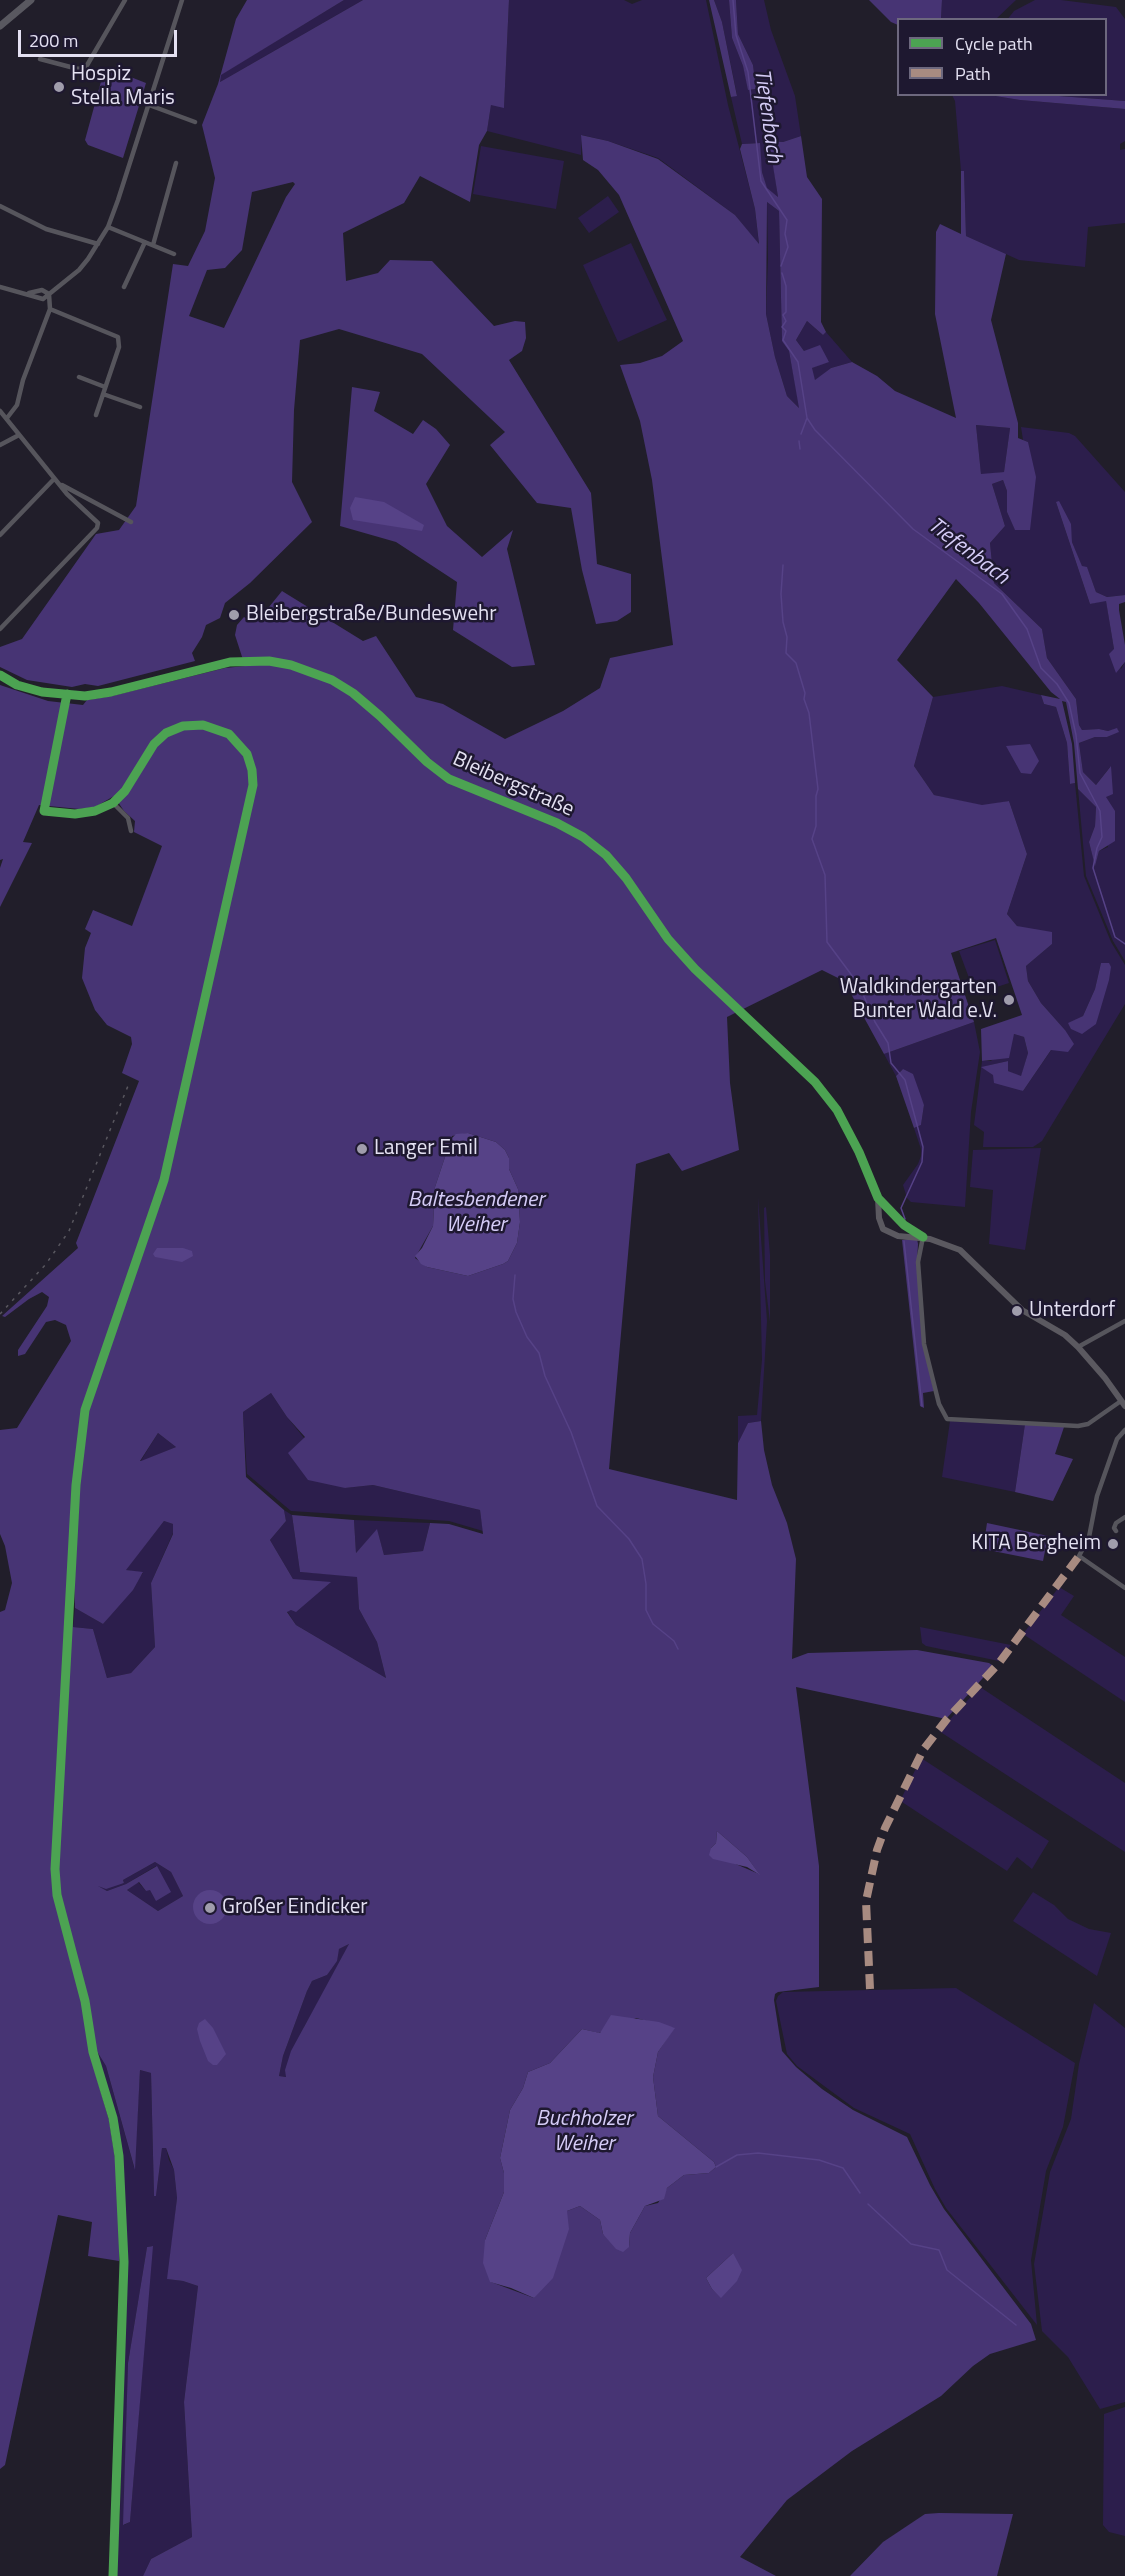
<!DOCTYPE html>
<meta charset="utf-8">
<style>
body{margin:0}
#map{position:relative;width:1125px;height:2576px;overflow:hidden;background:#211e2a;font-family:"Titillium Web",sans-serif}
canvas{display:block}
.legend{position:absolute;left:897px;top:18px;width:210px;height:78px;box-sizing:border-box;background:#1e1830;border:2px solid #6d687e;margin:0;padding:8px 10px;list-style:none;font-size:18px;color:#e4e1f2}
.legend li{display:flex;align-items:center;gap:12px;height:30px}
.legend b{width:30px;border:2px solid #6d687e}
.scale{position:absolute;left:18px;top:30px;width:159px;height:27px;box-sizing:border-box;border:3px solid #e4e1f2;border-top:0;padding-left:8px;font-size:18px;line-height:21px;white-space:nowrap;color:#e4e1f2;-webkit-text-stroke:4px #1e1830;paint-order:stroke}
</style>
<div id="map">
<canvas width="1125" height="2576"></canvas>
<ul class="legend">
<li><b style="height:8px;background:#4ca352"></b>Cycle path</li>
<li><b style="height:8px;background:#a88b81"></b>Path</li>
</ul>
<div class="scale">200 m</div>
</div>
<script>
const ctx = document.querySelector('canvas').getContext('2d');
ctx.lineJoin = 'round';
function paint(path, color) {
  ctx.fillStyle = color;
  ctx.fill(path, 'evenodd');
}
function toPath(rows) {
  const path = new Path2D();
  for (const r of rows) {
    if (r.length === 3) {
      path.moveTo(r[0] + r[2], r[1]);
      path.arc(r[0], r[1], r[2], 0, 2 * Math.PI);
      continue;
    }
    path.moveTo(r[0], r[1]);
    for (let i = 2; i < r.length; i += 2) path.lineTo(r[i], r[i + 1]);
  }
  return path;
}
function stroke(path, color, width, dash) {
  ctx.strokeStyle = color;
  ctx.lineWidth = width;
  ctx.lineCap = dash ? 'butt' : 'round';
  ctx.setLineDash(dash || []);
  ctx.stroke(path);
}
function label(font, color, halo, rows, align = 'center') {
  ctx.font = font + ' "Titillium Web",sans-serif';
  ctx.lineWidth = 5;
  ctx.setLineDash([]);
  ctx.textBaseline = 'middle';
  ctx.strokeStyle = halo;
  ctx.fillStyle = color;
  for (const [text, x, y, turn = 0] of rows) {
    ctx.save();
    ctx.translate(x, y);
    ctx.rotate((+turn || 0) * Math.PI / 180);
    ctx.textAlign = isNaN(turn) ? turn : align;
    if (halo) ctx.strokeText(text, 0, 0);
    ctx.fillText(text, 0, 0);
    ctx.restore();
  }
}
const green = toPath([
 [344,0,363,0,220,82,220,75],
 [509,0,624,0,632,4,642,0,706,0,728,105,755,209,759,245,735,215,658,158,608,141,582,135,581,155,487,131,491,104,504,107],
 [714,0,729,0,732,38,743,66,749,90,756,89,753,65,738,34,736,0,764,0,771,30,795,96,801,136,783,142,770,141,778,197,767,189,762,172,759,143,742,144,731,97,737,95,722,22],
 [942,0,1016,0,996,19,941,20],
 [1035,0,1061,0,1116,7,1125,19,1125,101,1046,95,1106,94,1106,20,1007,20,1014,11],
 [952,95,989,95,1020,100,1125,109,1125,141,1120,144,1120,150,1125,149,1125,223,1088,227,1085,267,1019,260,966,236,964,172,961,171,955,101],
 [481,146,564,161,556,209,473,194],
 [608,196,619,212,589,233,578,218],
 [767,202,779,211,782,340,789,351,800,409,787,396,775,357,766,314,768,259],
 [631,243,667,320,618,342,583,265],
 [807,321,823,335,826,332,852,362,831,368,815,381,811,368,829,361,804,351,796,340],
 [976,425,1010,428,1004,472,981,475],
 [1021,427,1069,433,1075,436,1125,492,1125,595,1107,597,1096,592,1087,568,1082,567,1072,542,1070,524,1056,502,1090,604,1106,600,1114,649,1121,669,1125,662,1125,961,1113,941,1086,876,1078,789,1096,807,1095,826,1089,842,1095,865,1099,851,1108,847,1106,797,1110,767,1096,785,1083,772,1079,743,1095,737,1107,737,1118,732,1118,729,1108,731,1099,729,1082,730,1079,725,1076,699,1047,658,1042,629,994,583,990,543,1005,526,992,484,1003,480,1007,491,1007,512,1015,529,1030,530,1028,442,1023,440],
 [1002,686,1041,695,1044,704,1056,707,1067,743,1070,784,1075,783,1084,876,1111,942,1125,965,1125,1004,1042,1141,1033,1147,983,1147,984,1132,974,1125,982,1061,991,1061,1014,1034,1024,1037,1028,1053,1021,1077,1008,1071,1008,1061,982,1067,1023,1091,1065,1030,1041,1003,1028,981,1026,966,1052,944,1017,926,1007,914,1027,854,1009,801,983,806,934,795,914,766,933,697],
 [1101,963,1096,1024,1068,1024,1083,1016,1095,989],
 [995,940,1009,983,975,994,959,951],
 [974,1022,980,1052,971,1112,965,1207,911,1202,907,1198,903,1185,918,1164,921,1156,921,1149,914,1128,921,1125,924,1105,903,1069,896,1076,884,1054],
 [1041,1148,1025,1250,989,1244,993,1190,970,1187,973,1150],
 [758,1197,767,1321,761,1421,748,1423,738,1443,738,1416,757,1415,762,1360],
 [766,1207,770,1255,770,1322,765,1281,764,1208],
 [271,1393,287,1417,345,1488,373,1485,480,1510,483,1531,449,1521,291,1511,247,1474,243,1412],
 [950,1421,1025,1424,1015,1492,942,1477],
 [158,1433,176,1447,140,1462],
 [284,1510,292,1515,300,1572,357,1576,359,1609,377,1642,386,1678,296,1625,287,1611,291,1610,293,1579,270,1540,286,1521],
 [354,1520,430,1523,423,1551,384,1555,377,1530,356,1553],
 [164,1521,173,1524,173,1533,151,1583,155,1647,131,1673,107,1678,93,1629,73,1627,75,1608,103,1624,143,1573,125,1570],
 [1059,1587,1074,1596,1061,1615,1125,1657,1125,1702,1023,1634],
 [920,1627,1011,1645,999,1661,926,1646,922,1643],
 [980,1687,1125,1783,1125,1852,939,1731],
 [921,1758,1049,1841,1032,1869,1017,1857,1007,1871,902,1802,902,1797],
 [155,1862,171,1872,183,1896,158,1911,127,1890,138,1882,146,1891,156,1866,126,1884,107,1891,97,1886,124,1883,123,1880],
 [1033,1892,1054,1905,1068,1919,1089,1929,1111,1933,1097,1976,1013,1921],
 [349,1944,350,1946,304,2027,286,2077,279,2076,283,2056,307,1991,312,1981,327,1975,339,1949],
 [956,1988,1075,2063,1063,2127,1046,2171,1031,2260,1037,2325,946,2208,935,2189,910,2134,854,2108,797,2066,787,2054,776,2001,778,1996,783,1992],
 [1094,2003,1125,2028,1125,2402,1100,2409,1068,2357,1042,2331,1034,2264,1050,2172,1071,2119,1079,2064],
 [98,2053,106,2066,134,2167,140,2070,151,2073,154,2196,156,2196,162,2148,166,2148,169,2160,174,2170,177,2198,168,2279,183,2281,198,2286,184,2402,192,2537,151,2559,143,2576,116,2576,120,2510,126,2261,122,2157],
 [152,2246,130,2522,124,2525,128,2363,147,2247],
 [1125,2407,1125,2536,1109,2532,1103,2525,1104,2414]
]);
const forest = toPath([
 [247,0,344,0,221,75,220,82,363,0,509,0,504,108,491,105,487,131,479,145,470,202,420,176,404,203,343,233,346,281,378,273,390,260,432,261,494,326,515,321,525,322,526,338,522,351,509,360,591,493,597,564,631,574,631,612,617,621,596,624,582,570,571,508,537,503,490,445,505,432,422,354,339,329,300,340,294,410,292,482,312,522,250,583,225,603,220,618,206,625,202,637,192,653,195,661,98,686,85,684,72,687,27,680,0,667,0,647,22,639,96,534,119,530,136,506,173,264,188,266,205,231,215,178,202,125,218,84,236,19],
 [293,182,295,184,286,197,224,328,189,316,207,270,225,268,242,250,252,192],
 [709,0,714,0,722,22,737,96,731,97],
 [729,0,736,0,738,34,753,65,756,89,748,90,743,66,732,38],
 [869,0,942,0,941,19,898,20,898,25,891,22],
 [105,67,146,83,123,158,88,145,85,140],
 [1046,95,1125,101,1125,109,1020,100,989,95],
 [581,135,608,141,658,159,735,215,759,244,755,209,740,149,742,144,760,143,762,172,767,188,778,197,769,141,783,142,801,136,807,177,822,199,821,322,826,332,823,335,807,321,796,340,804,351,820,345,829,362,812,368,815,380,831,368,852,362,877,376,895,391,956,418,935,314,936,232,940,224,961,234,961,171,964,171,966,236,1006,254,991,320,1018,423,1018,438,1028,442,1036,477,1030,530,1015,530,1007,512,1007,491,1003,480,992,484,1005,526,990,543,994,583,1042,629,1047,658,1076,699,1079,725,1082,730,1099,729,1108,731,1117,728,1119,732,1107,737,1095,737,1079,743,1083,772,1096,785,1111,766,1113,794,1106,797,1115,811,1115,841,1099,851,1095,866,1089,842,1095,826,1096,807,1078,789,1074,743,1066,702,1062,701,1072,744,1075,783,1070,784,1067,743,1056,707,1044,704,1041,695,1060,699,1051,692,979,603,956,579,897,660,933,697,914,766,934,795,982,805,1009,801,1027,854,1007,914,1017,926,1052,932,1052,944,1026,966,1028,981,1041,1003,1065,1030,1074,1044,1068,1052,1051,1050,1023,1091,994,1083,993,1075,981,1067,1008,1061,1008,1071,1021,1076,1028,1053,1024,1037,1014,1034,1009,1058,982,1061,981,1029,1022,1015,996,938,951,953,974,1022,884,1054,844,981,822,970,727,1017,730,1083,739,1150,682,1171,669,1153,636,1164,609,1469,737,1500,738,1443,748,1423,761,1421,764,1450,772,1485,787,1523,796,1559,792,1659,808,1653,917,1650,989,1663,992,1665,991,1669,946,1719,796,1687,819,1866,819,1987,778,1992,775,1994,774,2000,782,2051,796,2067,822,2089,853,2110,907,2137,930,2185,944,2209,1031,2324,1036,2340,990,2354,973,2366,941,2396,852,2451,787,2500,740,2557,776,2576,143,2576,151,2559,192,2537,184,2402,198,2286,183,2281,167,2279,177,2198,174,2170,166,2148,162,2148,156,2196,154,2196,151,2073,140,2070,135,2170,106,2066,98,2053,91,2058,109,2120,116,2164,120,2230,119,2261,88,2256,92,2222,58,2215,5,2465,0,2469,0,1612,5,1610,12,1583,5,1546,0,1534,0,1430,17,1428,71,1341,66,1325,55,1320,46,1322,25,1354,18,1356,18,1350,47,1306,49,1297,42,1292,29,1299,5,1317,2,1316,78,1248,76,1243,139,1081,122,1073,132,1044,131,1037,107,1025,95,1010,82,978,85,948,91,933,85,929,93,910,132,926,162,846,134,832,135,821,124,811,114,796,95,807,79,809,39,805,23,842,32,843,0,907,0,868,3,859,0,860,0,685,48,701,83,705,87,700,112,696,225,668,245,666,235,635,237,625,244,617,250,621,269,607,282,591,363,641,376,636,416,697,443,704,505,739,563,711,600,688,610,658,673,645,652,480,640,421,620,365,640,363,662,356,683,341,619,195,598,170,583,160],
 [767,202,779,211,782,341,789,351,799,408,787,396,775,357,766,314],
 [976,425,1010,428,1004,472,981,474],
 [468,1133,496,1142,505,1150,509,1158,509,1169,518,1189,520,1222,517,1243,508,1261,503,1264,468,1276,427,1267,415,1258,433,1226,435,1187,452,1136],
 [271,1393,287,1417,305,1437,288,1453,308,1480,345,1488,373,1485,480,1510,483,1534,449,1524,430,1523,423,1551,384,1555,377,1529,356,1553,354,1520,292,1515,300,1572,357,1577,359,1609,377,1642,386,1678,296,1625,287,1612,291,1610,296,1612,331,1582,293,1579,270,1540,286,1521,284,1510,246,1477,243,1412],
 [158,1433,176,1447,141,1461,140,1461],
 [164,1521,173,1524,173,1534,151,1583,155,1647,131,1673,107,1678,93,1629,73,1627,69,1556,73,1555,75,1608,103,1624,133,1590,143,1572,126,1570],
 [717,1831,747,1857,759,1874,731,1862,711,1848,716,1843],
 [155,1862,171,1872,183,1896,158,1911,127,1890,139,1882,146,1891,150,1890,156,1901,171,1892,157,1866,126,1884,107,1891,98,1886,106,1889,124,1883,123,1880],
 [349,1944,291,2051,285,2070,286,2077,279,2076,283,2056,307,1991,312,1981,327,1975,337,1961,339,1949],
 [636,2018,674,2028,658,2052,653,2077,658,2116,714,2162,716,2167,709,2173,684,2175,667,2188,658,2203,645,2206,630,2233,629,2247,603,2234,600,2220,580,2206,567,2211,534,2298,491,2282,485,2240,504,2192,504,2173,500,2158,510,2110,523,2088,528,2072,550,2063,582,2029,599,2033],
 [733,2253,721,2297,712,2289,706,2278],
 [352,387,380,392,374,411,413,434,423,420,436,429,450,445,426,484,447,526,482,557,513,530,507,549,535,665,512,667,453,630,457,582,396,542,340,526],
 [1059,501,1071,524,1072,542,1082,566,1087,567,1096,592,1107,597,1125,595,1125,602,1119,604,1119,610,1125,645,1125,662,1116,673,1109,654,1114,649,1106,601,1090,604,1056,502],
 [1030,744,1039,761,1031,774,1021,773,1006,746],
 [1101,963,1109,963,1111,967,1109,980,1096,1024,1082,1034,1071,1029,1068,1023,1083,1016,1095,989],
 [903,1069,913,1074,924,1105,921,1125,914,1128,896,1076],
 [913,1238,917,1239,918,1244,917,1262,923,1344,934,1391,923,1393,924,1408,920,1406,902,1240],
 [1025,1424,1064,1427,1055,1454,1073,1459,1053,1501,1015,1492],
 [987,1523,1048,1536,1043,1561,983,1549],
 [153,2246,130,2522,123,2525,128,2363,147,2247],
 [939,2513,1013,2514,997,2576,850,2576,883,2542,925,2514]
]);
const water = toPath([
 [355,497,384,502,424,525,422,531,353,520,350,508],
 [468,1133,496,1142,505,1150,509,1158,509,1169,518,1189,520,1222,517,1243,508,1261,503,1264,468,1276,427,1267,421,1264,415,1256,422,1248,433,1226,435,1187,451,1139,456,1134],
 [157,1248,183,1248,192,1251,193,1256,182,1262,155,1257,153,1254],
 [717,1831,747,1857,760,1875,747,1867,713,1859,709,1855,711,1848,716,1843],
 [210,1907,17],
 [611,2015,659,2022,675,2028,658,2052,653,2077,658,2116,714,2162,716,2167,709,2173,684,2175,667,2188,664,2199,645,2206,630,2233,629,2247,623,2252,616,2249,603,2234,600,2220,580,2206,567,2211,569,2229,553,2278,534,2298,511,2288,490,2282,483,2263,485,2240,504,2192,504,2173,500,2158,510,2110,523,2088,528,2072,550,2063,582,2029,600,2033],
 [205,2019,213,2028,226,2054,217,2065,213,2065,208,2061,200,2041,197,2029,199,2023],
 [733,2253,742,2270,737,2281,721,2298,712,2289,706,2278]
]);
const stream = toPath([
 [733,0,736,35,748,72,761,181,787,220,785,234,788,247,781,266],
 [782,273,786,286,786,312,783,315,786,321,782,327,786,331,783,340,798,362,807,418,815,430,913,529,1002,594,1027,629,1041,668,1057,684,1069,703,1076,735,1080,773,1100,811,1102,837,1097,848,1093,868,1115,937,1125,944],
 [801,434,807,418],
 [799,441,800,449],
 [783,565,781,594,783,622,787,637,786,653,796,663,805,693,804,699,809,713,818,789,816,796,816,826,812,839,825,875,827,942,859,985,875,1022,888,1043,891,1063,905,1080,923,1147,922,1162,901,1208,905,1219],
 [904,1241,922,1406],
 [515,1275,513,1299,516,1312,527,1337,539,1353,545,1376,571,1432,597,1506,629,1539,642,1559,646,1584,646,1610,653,1624,674,1641,678,1649],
 [716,2167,737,2155,758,2153,819,2160,843,2168,860,2193],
 [868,2204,911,2244,939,2250,947,2270,1016,2325]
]);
const street = toPath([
 [40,59,78,69,86,67,125,0],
 [149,105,195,122],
 [0,206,46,229,98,244],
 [108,227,174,254],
 [153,245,176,163],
 [0,287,43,299,79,270,88,259,108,227,118,200,182,0],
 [124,287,145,242],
 [29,293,42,290,49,294],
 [49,294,50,309,118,337,119,347,96,415],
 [79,377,105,387],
 [103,394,140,407],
 [0,411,67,494,98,523,97,528,0,629],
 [7,418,17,405,23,380,50,309],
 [0,445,19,435],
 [62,485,131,522],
 [0,535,54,479],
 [67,694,44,811,75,814,95,811,113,803,125,791,154,744,166,733,183,726,203,725,229,734,247,754,252,770,253,785,164,1180,85,1410,76,1485,55,1869,57,1895,85,2001,93,2052,113,2118,119,2156,124,2262,113,2576],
 [113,803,128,818,131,831],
 [923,1237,918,1262,924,1344,939,1404,947,1419,1078,1426,1088,1424,1121,1401],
 [1078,1347,1125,1321],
 [1125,1430,1117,1439,1097,1496,1089,1537,1079,1556,1125,1588],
 [1116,1531,1114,1528,1116,1523,1125,1517]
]);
const secondary = toPath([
 [0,675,17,685,42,692,85,696,111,692,230,662,269,661,291,665,332,680,353,693,380,716,427,762,449,779,557,823,583,837,606,855,626,878,668,939,695,969,815,1082,837,1110,859,1152,878,1198,904,1225,923,1237],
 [878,1198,879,1218,883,1229,898,1236,930,1239,960,1250,1022,1310,1065,1335,1078,1347,1105,1378,1125,1406]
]);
const primary = toPath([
 [0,26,31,0]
]);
const rail = toPath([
 [0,1314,46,1264,69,1231,130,1081]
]);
const quiet = toPath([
 [870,1989,866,1901,877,1850,885,1828,923,1750,947,1719,999,1663,1079,1556]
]);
const cycleway = toPath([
 [0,675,17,685,42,692,85,696,111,692,230,662,269,661,291,665,332,680,353,693,380,716,427,762,449,779,557,823,583,837,606,855,626,878,668,939,695,969,815,1082,837,1110,859,1152,878,1198,904,1225,923,1237],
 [67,694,44,811,75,814,95,811,113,803,125,791,154,744,166,733,183,726,203,725,229,734,247,754,252,770,253,785,164,1180,85,1410,76,1485,55,1869,57,1895,85,2001,93,2052,113,2118,119,2156,124,2262,113,2576]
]);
const markers = [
 [59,87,6,"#a09dac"],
 [234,615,6,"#a09dac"],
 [1009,1000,6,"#a09dac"],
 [362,1149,6,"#a09dac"],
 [1017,1311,6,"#a09dac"],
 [1113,1544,6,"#a09dac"],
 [210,1908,6,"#a09dac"]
];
const poiNames = [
 ["Hospiz",71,75],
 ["Stella Maris",71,99],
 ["Bleibergstraße/Bundeswehr",246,615],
 ["Waldkindergarten",997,988,"right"],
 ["Bunter Wald e.V.",997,1012,"right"],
 ["Langer Emil",374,1149],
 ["Unterdorf",1029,1311],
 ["KITA Bergheim",1101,1544,"right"],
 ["Großer Eindicker",222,1908]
];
const streetNames = [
 ["Bleibergstraße",513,785,24]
];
const waterNames = [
 ["Tiefenbach",767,116,82],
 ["Tiefenbach",968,552,37],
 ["Baltesbendener",476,1201],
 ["Weiher",476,1226],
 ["Buchholzer",584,2120],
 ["Weiher",584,2145]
];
paint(green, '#2c1e4c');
paint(forest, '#473474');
paint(water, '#564287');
stroke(stream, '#564287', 1.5);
stroke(street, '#56555c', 4.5);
stroke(secondary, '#5b5960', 6);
stroke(primary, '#595860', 7);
stroke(rail, '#59575f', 1.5, [3, 6]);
stroke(quiet, '#a88b81', 8, [15, 8]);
stroke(cycleway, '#4ca352', 9);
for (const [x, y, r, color] of markers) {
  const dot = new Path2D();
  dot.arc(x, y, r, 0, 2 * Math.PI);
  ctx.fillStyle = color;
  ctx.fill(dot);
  stroke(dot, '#1e1830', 2);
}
label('21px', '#e4e1f2', '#1e1830', poiNames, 'left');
label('21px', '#e4e1f2', '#1e1830', streetNames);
label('italic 22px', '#d5ccf7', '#1e1830', waterNames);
</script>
